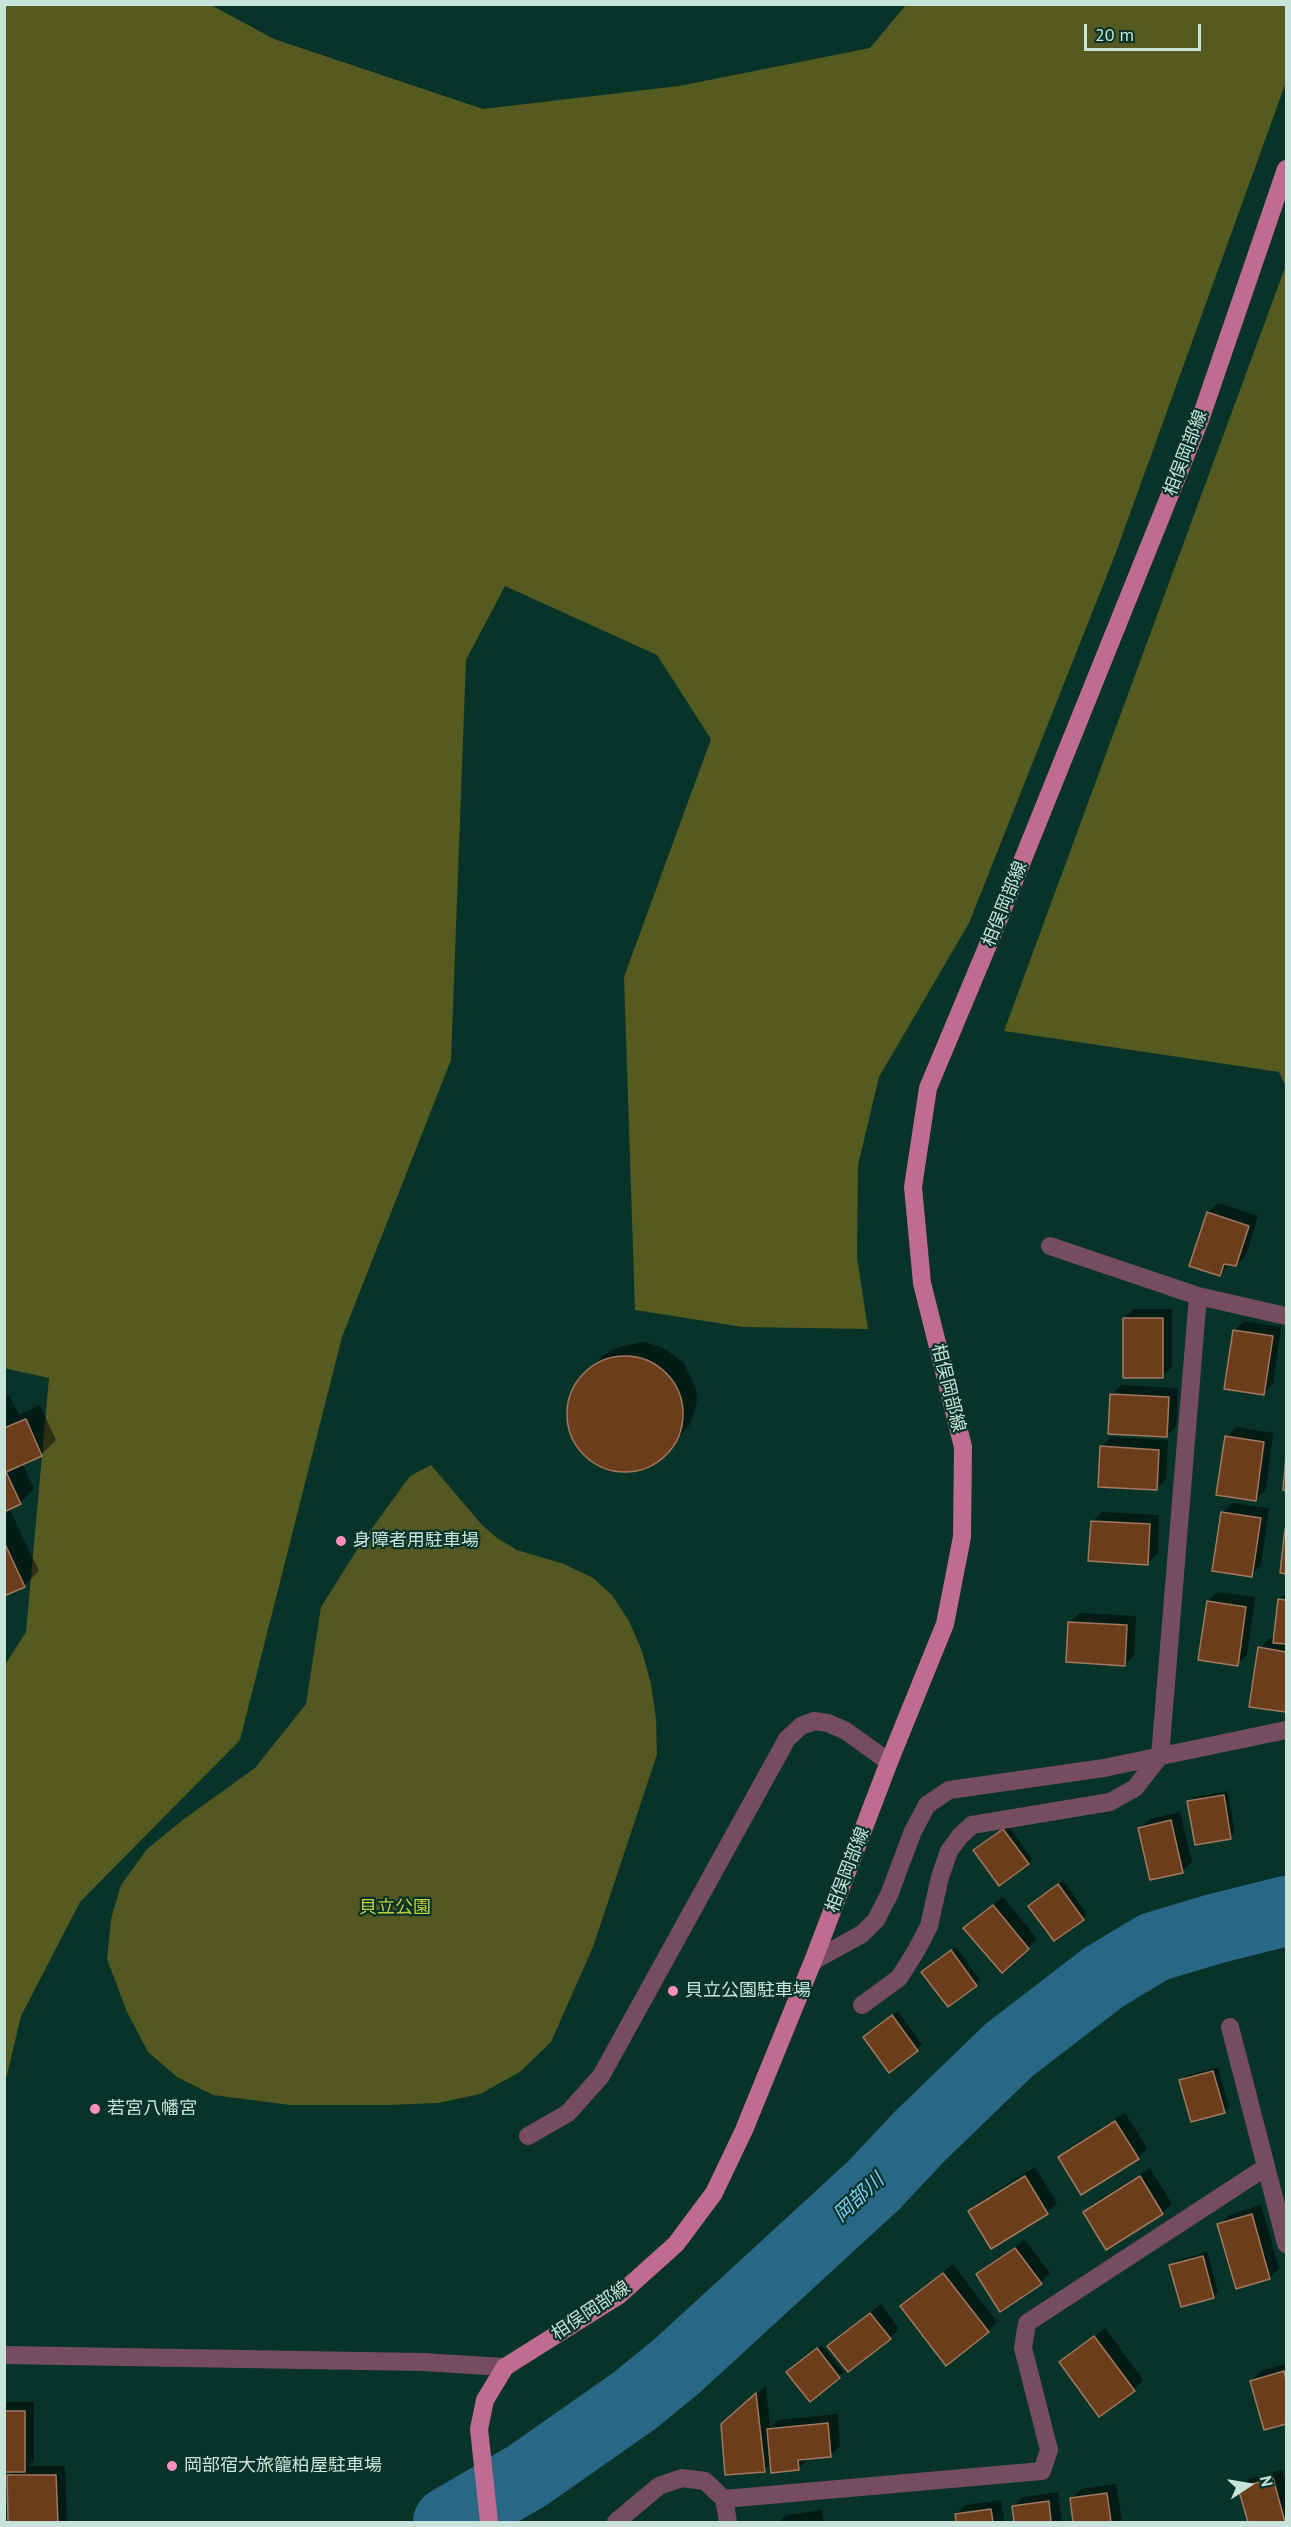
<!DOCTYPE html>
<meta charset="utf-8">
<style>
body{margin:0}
#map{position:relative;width:1291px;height:2527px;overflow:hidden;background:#073329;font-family:"PT Sans",sans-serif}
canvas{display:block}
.frame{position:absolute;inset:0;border:6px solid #c8e3da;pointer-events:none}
.north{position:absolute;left:1219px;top:2455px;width:60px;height:60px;-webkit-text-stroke:4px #073329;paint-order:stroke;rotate:78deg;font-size:16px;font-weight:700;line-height:24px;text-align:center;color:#c8e3da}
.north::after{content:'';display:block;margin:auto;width:21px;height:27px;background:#c8e3da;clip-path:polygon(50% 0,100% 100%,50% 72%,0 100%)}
.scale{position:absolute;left:1084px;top:24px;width:117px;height:27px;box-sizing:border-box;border:3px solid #c8e3da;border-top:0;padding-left:8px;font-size:18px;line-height:21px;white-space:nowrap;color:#c8e3da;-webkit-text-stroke:4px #073329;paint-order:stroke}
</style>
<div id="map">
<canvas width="1291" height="2527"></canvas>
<div class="frame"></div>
<div class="north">N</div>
<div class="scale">20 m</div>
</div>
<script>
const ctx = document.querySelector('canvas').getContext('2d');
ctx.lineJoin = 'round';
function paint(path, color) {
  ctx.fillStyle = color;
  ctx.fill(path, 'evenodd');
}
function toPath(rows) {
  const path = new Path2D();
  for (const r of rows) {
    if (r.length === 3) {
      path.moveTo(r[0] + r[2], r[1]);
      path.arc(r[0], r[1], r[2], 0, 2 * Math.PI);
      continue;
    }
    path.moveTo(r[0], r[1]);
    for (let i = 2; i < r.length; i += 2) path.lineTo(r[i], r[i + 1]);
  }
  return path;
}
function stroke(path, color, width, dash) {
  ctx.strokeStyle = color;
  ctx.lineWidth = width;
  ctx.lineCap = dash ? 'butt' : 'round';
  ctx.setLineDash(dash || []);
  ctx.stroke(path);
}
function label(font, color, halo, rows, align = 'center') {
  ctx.font = font + ' "PT Sans","Noto Sans JP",sans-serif';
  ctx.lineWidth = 4.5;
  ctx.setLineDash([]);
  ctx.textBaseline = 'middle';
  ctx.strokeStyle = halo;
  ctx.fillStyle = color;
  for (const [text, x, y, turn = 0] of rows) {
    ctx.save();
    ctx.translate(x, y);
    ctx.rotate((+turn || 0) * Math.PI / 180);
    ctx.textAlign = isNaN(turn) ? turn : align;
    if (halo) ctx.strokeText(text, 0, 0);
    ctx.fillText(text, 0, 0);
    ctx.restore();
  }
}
const green = toPath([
 [431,1465,482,1525,497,1538,517,1550,564,1564,593,1578,612,1595,629,1621,642,1651,651,1684,656,1719,657,1754,593,1947,551,2042,520,2072,480,2094,438,2103,388,2105,290,2105,213,2095,177,2077,148,2052,127,2012,107,1959,111,1919,121,1885,147,1849,184,1819,255,1768,306,1704,321,1607,360,1545,410,1476]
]);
const forest = toPath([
 [5,4,211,5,274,39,483,109,679,86,870,48,906,5,1286,5,1286,82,1115,555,969,923,879,1077,858,1165,857,1258,868,1329,743,1327,635,1310,624,977,711,739,657,655,505,586,466,660,451,1060,342,1337,240,1740,80,1902,21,2016,5,2083,5,1665,26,1632,49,1378,4,1368],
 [1286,265,1286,1087,1279,1072,1004,1031]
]);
const shadow = toPath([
 [1218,1203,1258,1216,1246,1255,1236,1265,1230,1264,1220,1274,1191,1265,1208,1212],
 [1134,1309,1172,1309,1172,1367,1162,1377,1124,1318],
 [1244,1321,1281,1327,1273,1384,1263,1393,1234,1331],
 [643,1342,662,1347,684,1363,696,1389,697,1402,690,1424,664,1454,642,1467,614,1469,596,1462,578,1446,570,1423,569,1411,575,1387,603,1355,619,1347],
 [1121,1385,1178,1388,1176,1426,1167,1435,1112,1394],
 [9,1395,19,1415,40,1405,56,1440,42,1454,22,1463,34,1489,20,1503,9,1508,39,1571,24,1586,4,1595,4,1397],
 [1236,1427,1273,1433,1266,1490,1256,1499,1227,1437],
 [1111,1437,1168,1440,1166,1478,1157,1488,1101,1447],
 [1232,1503,1269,1508,1261,1565,1251,1575,1223,1512],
 [1102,1512,1159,1515,1158,1553,1148,1563,1092,1522],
 [1286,1530,1286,1572,1282,1572],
 [1218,1592,1255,1597,1247,1655,1237,1664,1208,1601],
 [1284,1595,1286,1595,1286,1711,1251,1706,1260,1648,1269,1638,1275,1639,1279,1599],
 [1079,1613,1136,1616,1134,1655,1125,1664,1069,1623],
 [1228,1791,1235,1833,1231,1837,1189,1802,1194,1797],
 [1180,1812,1192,1862,1182,1871,1140,1828,1150,1819],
 [1008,1825,1032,1859,1028,1863,979,1846],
 [1063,1881,1087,1914,1083,1918,1034,1901],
 [1003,1897,1037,1939,1028,1948,965,1928],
 [956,1947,980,1980,948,2005,928,1967],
 [898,2011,922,2045,889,2071,869,2033],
 [1218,2067,1229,2107,1224,2112,1181,2081,1185,2076],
 [1125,2113,1147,2148,1138,2158,1059,2157,1069,2148],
 [1035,2167,1057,2203,1047,2212,991,2247,970,2212,979,2202],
 [1150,2168,1172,2204,1162,2213,1084,2212,1094,2203],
 [1261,2205,1279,2268,1270,2278,1219,2225,1229,2215],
 [1025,2240,1050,2273,1041,2282,978,2275,988,2265],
 [1207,2252,1218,2292,1213,2297,1171,2265,1175,2261],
 [953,2264,997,2322,988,2331,902,2306],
 [881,2304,899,2329,890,2338,830,2346],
 [1105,2328,1143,2380,1134,2390,1061,2362],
 [822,2345,844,2372,810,2400,793,2368],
 [1286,2364,1286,2422,1265,2428,1251,2381,1261,2371],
 [766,2386,770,2428,778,2420,838,2414,840,2446,830,2456,808,2458,799,2469,772,2463,764,2470,733,2414],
 [4,2402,34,2402,34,2460,28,2466,65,2466,67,2522,9,2522,9,2476,14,2470,4,2470],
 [1282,2470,1286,2485,1286,2522,1250,2522,1240,2488,1249,2479],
 [1116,2484,1122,2522,1075,2522,1072,2498,1081,2489],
 [1058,2492,1062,2522,1015,2522,1013,2507,1023,2497],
 [1001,2500,1004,2522,957,2522,956,2514,966,2505],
 [822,2510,824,2522,779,2522,786,2515]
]);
const river = toPath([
 [448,2522,527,2476,634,2401,677,2366,874,2185,919,2137,1009,2050,1104,1977,1154,1947,1214,1929,1286,1911]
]);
const building = toPath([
 [1207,1212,1249,1226,1236,1266,1224,1264,1220,1276,1189,1266,1207,1212],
 [1123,1318,1163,1318,1163,1378,1123,1378,1123,1318],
 [1233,1330,1273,1336,1264,1395,1224,1389,1233,1330],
 [625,1414,58],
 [1110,1394,1169,1397,1167,1437,1108,1434,1110,1394],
 [26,1419,42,1456,6,1472,21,1504,4,1512,4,1428,26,1419],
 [1225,1436,1264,1442,1256,1501,1216,1495,1225,1436],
 [1100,1446,1159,1450,1157,1490,1098,1487,1100,1446],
 [1286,1456,1286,1491,1283,1490,1286,1456],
 [1221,1512,1261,1518,1252,1577,1212,1571,1221,1512],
 [1091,1521,1150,1524,1148,1565,1088,1561,1091,1521],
 [1285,1529,1286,1529,1286,1574,1280,1573,1285,1529],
 [4,1542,25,1587,4,1596,4,1542],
 [1278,1599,1286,1600,1286,1644,1273,1643,1278,1599],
 [1207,1601,1246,1607,1238,1666,1198,1660,1207,1601],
 [1068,1622,1127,1625,1125,1666,1066,1662,1068,1622],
 [1258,1647,1286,1652,1286,1712,1249,1707,1258,1647],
 [1224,1795,1231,1839,1195,1845,1187,1801,1224,1795],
 [1171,1820,1183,1873,1150,1880,1138,1828,1171,1820],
 [1003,1829,1029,1864,999,1886,973,1850,1003,1829],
 [1058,1884,1084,1920,1054,1941,1028,1906,1058,1884],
 [993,1905,1029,1949,1002,1973,963,1928,993,1905],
 [951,1950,977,1986,948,2007,921,1972,951,1950],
 [892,2015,918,2051,889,2073,863,2037,892,2015],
 [1213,2071,1225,2113,1191,2122,1179,2080,1213,2071],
 [1115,2121,1139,2159,1081,2195,1058,2157,1115,2121],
 [1025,2176,1048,2214,991,2249,968,2211,1025,2176],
 [1140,2176,1163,2214,1106,2250,1083,2212,1140,2176],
 [1252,2214,1270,2279,1236,2289,1217,2224,1252,2214],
 [1015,2248,1042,2284,1000,2312,976,2274,1015,2248],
 [1203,2256,1214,2298,1181,2307,1169,2265,1203,2256],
 [943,2273,989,2332,946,2366,900,2306,943,2273],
 [870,2313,891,2339,848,2372,827,2346,870,2313],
 [1094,2336,1135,2391,1099,2417,1059,2362,1094,2336],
 [817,2348,840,2378,810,2402,786,2372,817,2348],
 [1284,2371,1286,2381,1286,2424,1264,2430,1250,2381,1284,2371],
 [756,2393,765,2472,725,2475,721,2424,756,2393],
 [4,2411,25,2411,25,2472,4,2472,4,2411],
 [828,2423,831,2457,798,2460,799,2470,771,2473,767,2429,828,2423],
 [7,2475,56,2475,58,2522,8,2522,7,2475],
 [1273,2478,1285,2522,1248,2522,1238,2488,1273,2478],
 [1107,2493,1111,2522,1073,2522,1070,2498,1107,2493],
 [1049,2501,1051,2522,1014,2522,1012,2506,1049,2501],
 [991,2509,993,2522,956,2522,955,2514,991,2509]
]);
const minor = toPath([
 [1050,1246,1198,1296,1286,1316],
 [813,1961,862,1934,876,1920,889,1895,913,1831,927,1805,949,1790,1104,1768,1286,1730],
 [862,2005,899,1978,916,1951,929,1926,940,1877,949,1851,960,1836,972,1825,1110,1802,1135,1788,1160,1756,1198,1296],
 [1230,2027,1286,2244],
 [528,2136,568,2113,601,2076,787,1739,801,1726,814,1721,828,1723,846,1731,889,1762],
 [4,2355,422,2362,505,2367],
 [724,2499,1042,2471,1049,2450,1023,2348,1027,2323,1266,2167],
 [616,2522,659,2486,682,2478,705,2481,724,2499,728,2522]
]);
const major = toPath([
 [489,2522,479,2429,485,2400,505,2367,618,2296,676,2244,714,2193,744,2130,813,1961,889,1762,945,1624,962,1537,963,1447,922,1283,913,1187,928,1088,998,921,1200,420,1286,169]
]);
const markers = [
 [341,1541,6,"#fd8ebe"],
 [673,1991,6,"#fd8ebe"],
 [95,2109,6,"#fd8ebe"],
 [172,2466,6,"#fd8ebe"]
];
const streetNames = [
 ["相俣岡部線",1186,453,-69],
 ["相俣岡部線",1005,904,-68],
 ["相俣岡部線",948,1388,76],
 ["相俣岡部線",848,1870,-69],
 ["相俣岡部線",591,2311,-34]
];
const poiNames = [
 ["身障者用駐車場",353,1541],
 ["貝立公園駐車場",685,1991],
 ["若宮八幡宮",107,2109],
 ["岡部宿大旅籠柏屋駐車場",184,2466]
];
const parkNames = [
 ["貝立公園",395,1908]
];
const waterNames = [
 ["岡部川",859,2198,-43]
];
paint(green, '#535721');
paint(forest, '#555a20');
paint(shadow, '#0007');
stroke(river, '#296786', 70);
paint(building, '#6b3d1b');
stroke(building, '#a1795f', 1.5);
stroke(minor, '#764d5e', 18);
stroke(major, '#c06c90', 18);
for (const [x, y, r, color] of markers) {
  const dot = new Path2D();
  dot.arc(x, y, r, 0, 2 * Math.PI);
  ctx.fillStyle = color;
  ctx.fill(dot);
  stroke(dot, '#073329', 2);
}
label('18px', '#c8e3da', '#073329', streetNames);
label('18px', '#c8e3da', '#073329', poiNames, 'left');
label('18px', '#c4cf3c', '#073329', parkNames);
label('italic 20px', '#7fcdf8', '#073329', waterNames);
</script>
